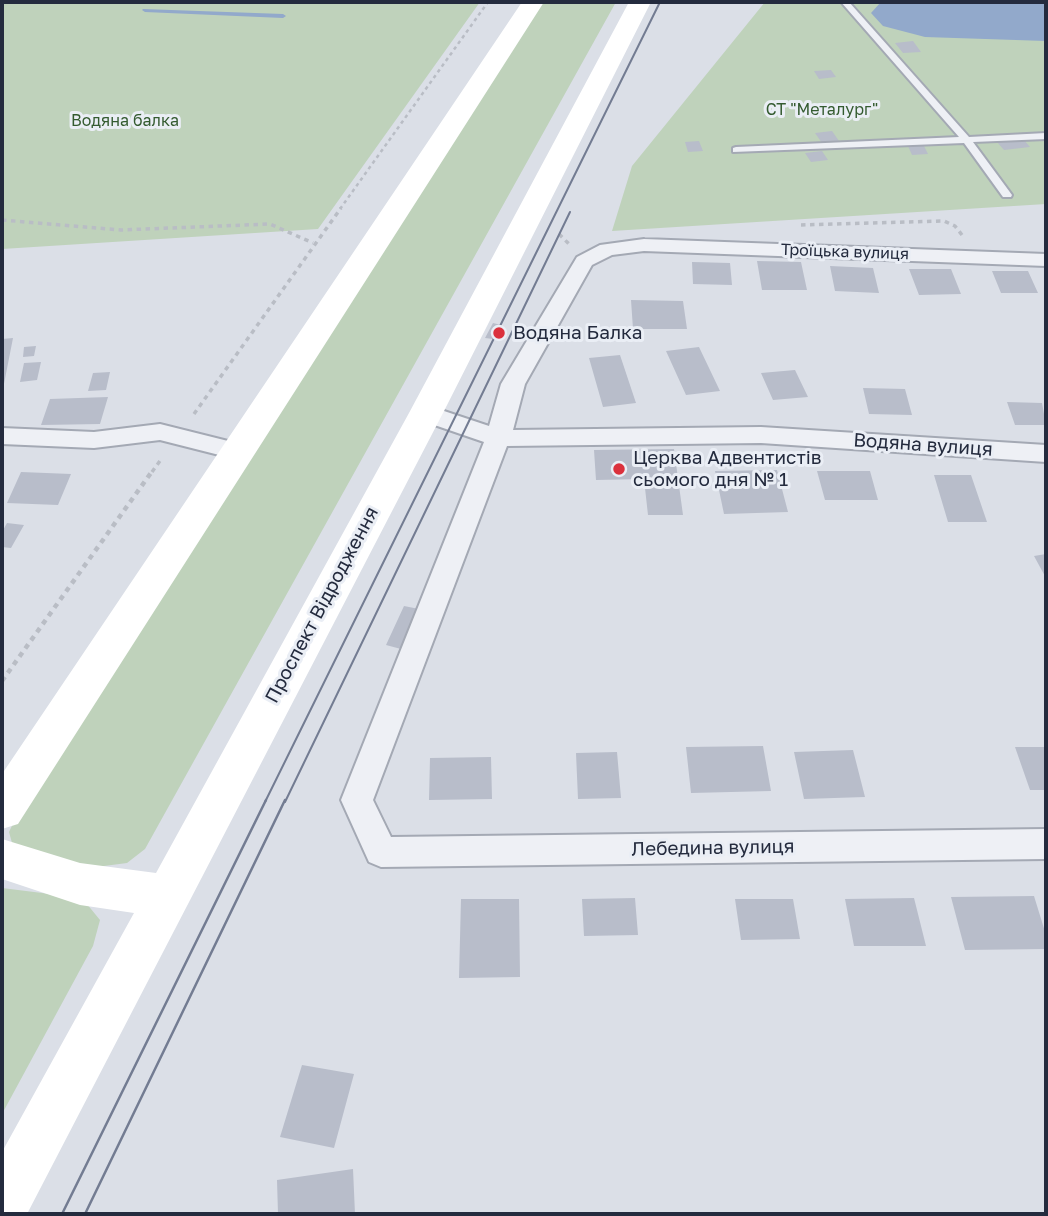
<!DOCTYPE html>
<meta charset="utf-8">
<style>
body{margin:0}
#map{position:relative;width:1048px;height:1216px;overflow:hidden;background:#dbdfe7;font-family:"Golos Text",sans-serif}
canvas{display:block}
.frame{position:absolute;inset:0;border:4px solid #242b3e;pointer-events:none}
</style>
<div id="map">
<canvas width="1048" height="1216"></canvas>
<div class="frame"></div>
</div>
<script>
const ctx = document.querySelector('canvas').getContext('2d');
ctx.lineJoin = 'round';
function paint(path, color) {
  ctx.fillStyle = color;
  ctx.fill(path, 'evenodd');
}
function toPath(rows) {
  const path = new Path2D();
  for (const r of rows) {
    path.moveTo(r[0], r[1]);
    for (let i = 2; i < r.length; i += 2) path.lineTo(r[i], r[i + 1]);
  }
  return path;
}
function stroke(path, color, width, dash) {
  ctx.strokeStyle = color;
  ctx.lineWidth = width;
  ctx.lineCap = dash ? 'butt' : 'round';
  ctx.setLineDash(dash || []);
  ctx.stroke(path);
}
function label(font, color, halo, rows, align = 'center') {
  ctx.font = font + ' "Golos Text",sans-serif';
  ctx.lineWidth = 6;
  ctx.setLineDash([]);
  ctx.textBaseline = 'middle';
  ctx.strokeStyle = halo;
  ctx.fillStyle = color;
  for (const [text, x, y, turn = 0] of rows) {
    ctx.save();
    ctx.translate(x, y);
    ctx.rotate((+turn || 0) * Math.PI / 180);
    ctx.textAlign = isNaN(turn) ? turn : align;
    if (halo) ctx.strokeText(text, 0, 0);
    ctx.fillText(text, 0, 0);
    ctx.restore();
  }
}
const green = toPath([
 [2,2,480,2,318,229,2,249],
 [543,2,616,2,145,849,127,863,81,869,14,850,9,832,19,811],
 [765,2,1046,2,1046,204,612,231,632,166],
 [2,888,82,898,100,920,93,946,2,1114]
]);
const water = toPath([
 [881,2,1046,2,1046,41,925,37,883,26,871,13]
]);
const stream = toPath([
 [143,9,283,14,286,16,283,18,145,12,142,10,143,9]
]);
const building = toPath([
 [913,41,921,52,903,53,895,43],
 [831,70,836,77,819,79,814,71],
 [832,131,839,141,822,143,815,133],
 [1023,139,1030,147,1004,150,997,142],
 [699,141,703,151,688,152,685,142],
 [908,146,924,146,928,154,912,155],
 [822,151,828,160,811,162,805,153],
 [757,261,801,262,807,290,762,290],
 [692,262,730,263,732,285,693,284],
 [830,266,873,268,879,293,835,291],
 [909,269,951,269,961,294,919,295],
 [992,271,1028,271,1038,293,1001,293],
 [631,300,683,301,687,329,633,329],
 [493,323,501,325,493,339,485,338],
 [13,338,3,389,2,389,2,339],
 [36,346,34,356,23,357,24,347],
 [699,347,720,391,686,395,666,351],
 [620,355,636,403,603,407,589,358],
 [41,362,37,380,20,382,24,363],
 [795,370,808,397,773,400,761,373],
 [110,372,106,390,88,391,93,373],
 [863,388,905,389,912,415,869,414],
 [108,397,100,424,41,425,50,399],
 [1007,402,1042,403,1046,425,1015,425],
 [674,449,683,515,648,515,644,479,596,480,594,450],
 [777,470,788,512,724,514,715,471],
 [817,471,870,471,878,500,825,500],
 [21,472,71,474,58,505,7,503],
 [934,475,971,475,987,522,948,522],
 [7,523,24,525,11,548,2,547,2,532],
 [1046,554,1046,578,1034,556],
 [404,606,419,609,401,649,386,645],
 [763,746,771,791,691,793,686,747],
 [1015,747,1046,747,1046,790,1030,790],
 [853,750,865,797,804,799,794,752],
 [617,752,621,798,578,799,576,753],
 [491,757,492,799,429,800,430,758],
 [1034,896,1046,935,1046,949,965,950,951,897],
 [635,898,638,935,584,936,582,899],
 [914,898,926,946,854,946,845,899],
 [461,899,519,899,520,977,459,978],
 [735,899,793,899,800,939,741,940],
 [302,1065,354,1074,334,1148,280,1137],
 [353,1169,355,1214,278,1214,277,1180]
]);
const pathFar2 = toPath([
 [340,209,488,2]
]);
const pathFar1 = toPath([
 [2,220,121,230,270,224,313,243],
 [801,225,944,221,955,226,962,235],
 [559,234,570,245],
 [194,414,341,208],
 [152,472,162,458]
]);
const path = toPath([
 [2,681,153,470]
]);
const lane = toPath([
 [841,2,849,2,969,137,1046,133,1046,139,973,142,1012,195,1011,197,1003,197,964,143,733,152,733,148,736,147,959,137,841,2]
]);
const street = toPath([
 [644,239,1046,254,1046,266,644,251,612,255,592,265,525,384,513,430,761,427,1046,445,1046,462,761,443,507,446,373,800,391,837,1046,829,1046,859,381,867,369,862,341,800,484,442,417,419,414,413,417,407,426,405,489,426,501,384,577,257,600,245,644,239],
 [160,424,248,446,251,452,248,458,239,460,160,440,94,448,2,444,2,428,94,432,160,424]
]);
const secondary = toPath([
 [522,2,544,2,18,824,2,829,2,774,522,2],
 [629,2,651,2,443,413,27,1214,2,1214,2,1152,134,913,80,905,2,879,2,839,80,863,156,873,409,413,629,2]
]);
const tramFar1 = toPath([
 [265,802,660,2],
 [285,802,570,212]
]);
const tram = toPath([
 [62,1214,266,800],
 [85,1214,285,800]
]);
const markers = [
 [499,333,7,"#db313d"],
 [619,469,7,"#db313d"]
];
const farParknames = [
 ["СТ \"Металург\"",822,110],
 ["Водяна балка",125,121]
];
const farStreetnames = [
 ["Троїцька вулиця",845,252,2]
];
const poiNames = [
 ["Водяна Балка",513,333],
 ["Церква Адвентистів",633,458],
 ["сьомого дня № 1",633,480]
];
const streetNames = [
 ["Водяна вулиця",923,445,4],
 ["Проспект Відродження",322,605,-62],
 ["Лебедина вулиця",713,848,-1]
];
paint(green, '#bfd2bb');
paint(water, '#92a9cb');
paint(stream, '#92a9cb');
paint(building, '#b8bdca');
stroke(lane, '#a4a9b4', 4);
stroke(street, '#a4a9b4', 4);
stroke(pathFar2, '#b9bdc5', 2.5, [3.5, 3.5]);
stroke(pathFar1, '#b9bdc5', 3.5, [4.5, 4.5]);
stroke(path, '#b9bdc5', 4.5, [5, 5]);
paint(lane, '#eef0f5');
paint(street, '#eef0f5');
paint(secondary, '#fff');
stroke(tramFar1, '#737c92', 2);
stroke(tram, '#737c92', 2.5);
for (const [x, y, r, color] of markers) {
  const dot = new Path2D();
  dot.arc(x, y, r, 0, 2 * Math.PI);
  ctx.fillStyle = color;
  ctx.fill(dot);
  stroke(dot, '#eaeef5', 2.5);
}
label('16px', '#345b30', '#eaeef5', farParknames);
label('16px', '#242b3e', '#eaeef5', farStreetnames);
label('19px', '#242b3e', '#eaeef5', poiNames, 'left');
label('19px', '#242b3e', '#eaeef5', streetNames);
</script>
